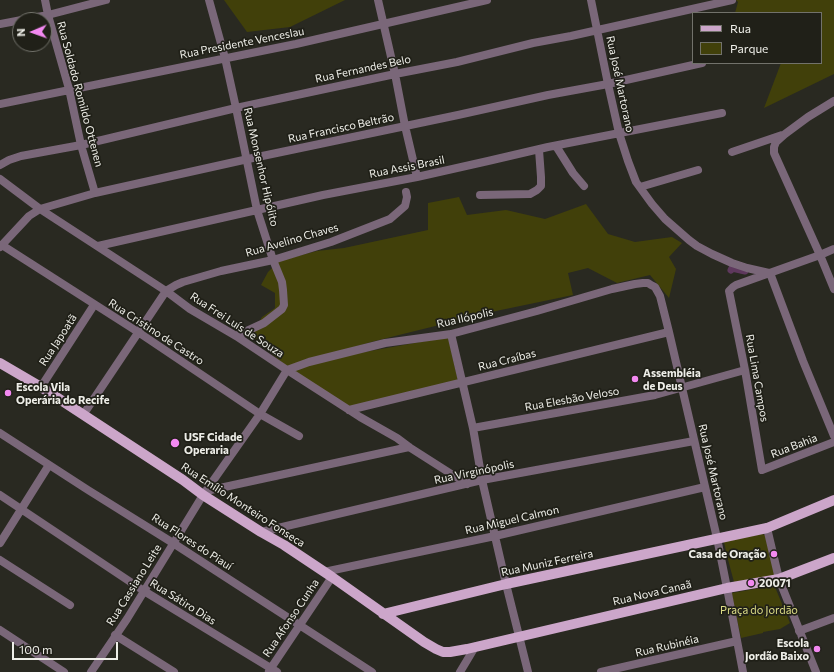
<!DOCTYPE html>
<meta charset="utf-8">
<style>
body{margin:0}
#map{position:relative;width:834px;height:672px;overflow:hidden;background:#292921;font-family:Commissioner,sans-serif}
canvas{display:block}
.legend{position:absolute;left:692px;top:12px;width:130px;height:52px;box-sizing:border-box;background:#202018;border:1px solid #72726b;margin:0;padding:5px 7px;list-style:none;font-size:12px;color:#eeeee8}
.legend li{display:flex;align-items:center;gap:8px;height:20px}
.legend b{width:20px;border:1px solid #72726b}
.north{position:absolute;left:12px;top:12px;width:40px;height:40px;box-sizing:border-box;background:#202018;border:1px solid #72726b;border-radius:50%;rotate:268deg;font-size:11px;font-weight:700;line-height:16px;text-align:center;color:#eeeee8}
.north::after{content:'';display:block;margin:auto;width:14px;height:18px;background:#f389f1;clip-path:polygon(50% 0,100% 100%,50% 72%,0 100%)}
.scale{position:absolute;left:12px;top:642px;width:106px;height:18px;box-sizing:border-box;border:2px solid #eeeee8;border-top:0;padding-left:5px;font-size:12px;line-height:14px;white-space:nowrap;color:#eeeee8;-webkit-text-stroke:3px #202018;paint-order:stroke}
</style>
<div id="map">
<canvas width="834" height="672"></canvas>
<ul class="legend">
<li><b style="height:5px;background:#cca6ca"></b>Rua</li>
<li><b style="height:11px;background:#41400a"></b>Parque</li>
</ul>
<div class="north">N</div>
<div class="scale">100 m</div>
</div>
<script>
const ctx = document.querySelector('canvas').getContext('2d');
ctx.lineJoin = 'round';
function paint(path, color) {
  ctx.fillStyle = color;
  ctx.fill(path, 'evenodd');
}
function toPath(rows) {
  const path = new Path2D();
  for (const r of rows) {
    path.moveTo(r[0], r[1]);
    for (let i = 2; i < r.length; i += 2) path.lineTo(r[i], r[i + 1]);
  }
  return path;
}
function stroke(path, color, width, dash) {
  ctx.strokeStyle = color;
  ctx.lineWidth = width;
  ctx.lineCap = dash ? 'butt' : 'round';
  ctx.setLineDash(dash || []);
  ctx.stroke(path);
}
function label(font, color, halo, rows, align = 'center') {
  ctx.font = font + ' Commissioner,sans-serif';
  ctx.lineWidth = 3.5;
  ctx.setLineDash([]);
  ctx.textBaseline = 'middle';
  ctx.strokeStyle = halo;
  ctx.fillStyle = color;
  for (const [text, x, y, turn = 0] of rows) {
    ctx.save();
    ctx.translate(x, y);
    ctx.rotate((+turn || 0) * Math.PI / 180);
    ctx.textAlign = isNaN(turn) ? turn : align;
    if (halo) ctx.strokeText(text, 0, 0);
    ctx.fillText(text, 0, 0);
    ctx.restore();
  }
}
const green = toPath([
 [224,0,345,0,290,27,247,32],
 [736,0,834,0,834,74,764,108,781,63,821,63,821,13,735,13,738,2],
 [459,197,467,215,506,210,545,219,586,204,608,234,635,242,672,237,682,243,669,257,676,269,669,298,650,275,617,283,588,268,568,273,573,295,496,311,407,333,371,342,287,367,251,336,262,317,275,308,275,293,261,285,268,272,279,261,317,251,344,248,428,230,428,203],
 [448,337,458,381,350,407,293,372,309,362],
 [762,534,765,535,775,575,734,582,727,556,724,542,726,541],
 [772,586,775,587,790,623,780,629,763,632,763,633,741,638,732,595,732,593]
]);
const canal = toPath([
 [731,270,732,268,745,271]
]);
const minor = toPath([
 [45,0,48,15,69,89,81,145,95,193],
 [209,0,225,58,236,108,257,210,273,260,282,282,283,290,284,305,282,309,264,323,236,336],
 [378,0,395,74,405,126,417,177],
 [591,0,608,84,619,133,628,161,636,182,652,204,665,219,689,240,697,246,712,254,732,263,747,268,769,273],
 [0,24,48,15,106,0],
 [834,101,808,117,785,134,776,142,774,147,774,153,820,255,834,289],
 [0,104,296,44,487,0],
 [556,146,573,173,584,186],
 [732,152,782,135],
 [0,165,9,160,21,156,81,145,236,108,395,74,457,62,533,43,571,36,732,0],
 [0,179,40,209,166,291,190,309,236,336,287,370,360,417,397,438,409,447,467,484],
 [640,187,698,170],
 [480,195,530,194,537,190,541,186,541,177,539,150],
 [2,245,138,332,260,414,299,436],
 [98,246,323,195,417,177,488,161,548,147,722,113],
 [0,247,29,216,40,209,95,193,248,159,458,115,548,95,608,84,702,63],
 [834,249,820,255,736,285,733,287,729,291,745,370,762,470,834,442],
 [770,273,803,361,834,436],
 [451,334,473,428,482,480,506,584,528,672],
 [287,370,309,362,385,343,451,334,537,311,612,289,635,284,643,283,648,283,651,285,655,287,660,296,669,332,717,538,727,588,743,672],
 [41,387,94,305],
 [349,410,669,332],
 [83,415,166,291,176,285,183,282,221,271,273,260,331,242,390,219,405,206,407,197,406,192],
 [473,428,655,395,745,370],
 [0,433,88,490,173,543,372,672],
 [206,491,409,447],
 [0,495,144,591,277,672],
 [767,528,779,579,816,672],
 [261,532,482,480,694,441],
 [0,543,49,465],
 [0,560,70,605],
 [324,572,495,536,705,487],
 [0,630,64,672],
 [799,631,834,618],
 [115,635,174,672],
 [269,671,332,577],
 [91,672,127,619,203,495,260,414,287,370],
 [460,672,475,647],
 [601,672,737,641]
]);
const major = toPath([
 [0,363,41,387,183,480,203,495,261,532,284,545,332,577,424,642,436,649,443,652,450,652,467,649,727,588,779,579,834,558],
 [383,614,506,584,767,528,834,500]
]);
const markers = [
 [635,379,4,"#f389f1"],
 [8,393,4,"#f389f1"],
 [175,443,5,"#f389f1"],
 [774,554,4,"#f389f1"],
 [751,583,4,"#f389f1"],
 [817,649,4,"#f389f1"]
];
const streetNames = [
 ["Rua Presidente Venceslau",242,43,-11],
 ["Rua Fernandes Belo",363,69,-12],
 ["Rua José Martorano",620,84,78],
 ["Rua Soldado Romildo Ottenen",80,94,75],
 ["Rua Francisco Beltrão",341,128,-12],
 ["Rua Monsenhor Hipólito",261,167,77],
 ["Rua Assis Brasil",407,167,-11],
 ["Rua Avelino Chaves",292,240,-16],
 ["Rua Ilópolis",465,318,-13],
 ["Rua Frei Luís de Souza",237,325,33],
 ["Rua Cristino de Castro",156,332,33],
 ["Rua Japoatã",58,340,-57],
 ["Rua Craíbas",507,360,-14],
 ["Rua Lima Campos",757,378,80],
 ["Rua Elesbão Veloso",572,399,-10],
 ["Rua Bahia",794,446,-21],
 ["Rua Virginópolis",474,472,-12],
 ["Rua José Martorano",713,472,77],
 ["Rua Emílio Monteiro Fonseca",243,505,33],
 ["Rua Miguel Calmon",512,520,-13],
 ["Rua Flores do Piauí",192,542,33],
 ["Rua Muniz Ferreira",547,563,-12],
 ["Rua Cassiano Leite",134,585,-58],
 ["Rua Nova Canaã",652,593,-13],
 ["Rua Sátiro Dias",183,602,32],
 ["Rua Afonso Cunha",291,618,-56],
 ["Rua Rubinéia",667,646,-13]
];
const poiNames = [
 ["Assembléia",643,373],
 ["de Deus",643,386],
 ["Escola Vila",16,387],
 ["Operária do Recife",16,400],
 ["USF Cidade",184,437],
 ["Operaria",184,450],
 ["Casa de Oração",766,554,"right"],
 ["20071",759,583],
 ["Escola",809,643,"right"],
 ["Jordão Baixo",809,656,"right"]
];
const parkNames = [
 ["Praça do Jordão",759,610]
];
paint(green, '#41400a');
stroke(canal, '#5e385d', 7);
stroke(minor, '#7a6779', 8);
stroke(major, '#cca6ca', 10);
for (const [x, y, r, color] of markers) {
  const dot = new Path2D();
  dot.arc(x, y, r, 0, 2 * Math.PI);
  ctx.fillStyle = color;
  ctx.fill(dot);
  stroke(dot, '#202018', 1.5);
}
label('11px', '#eeeee8', '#202018', streetNames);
label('bold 11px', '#eeeee8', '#202018', poiNames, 'left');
label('11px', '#dddd86', '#202018', parkNames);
</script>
